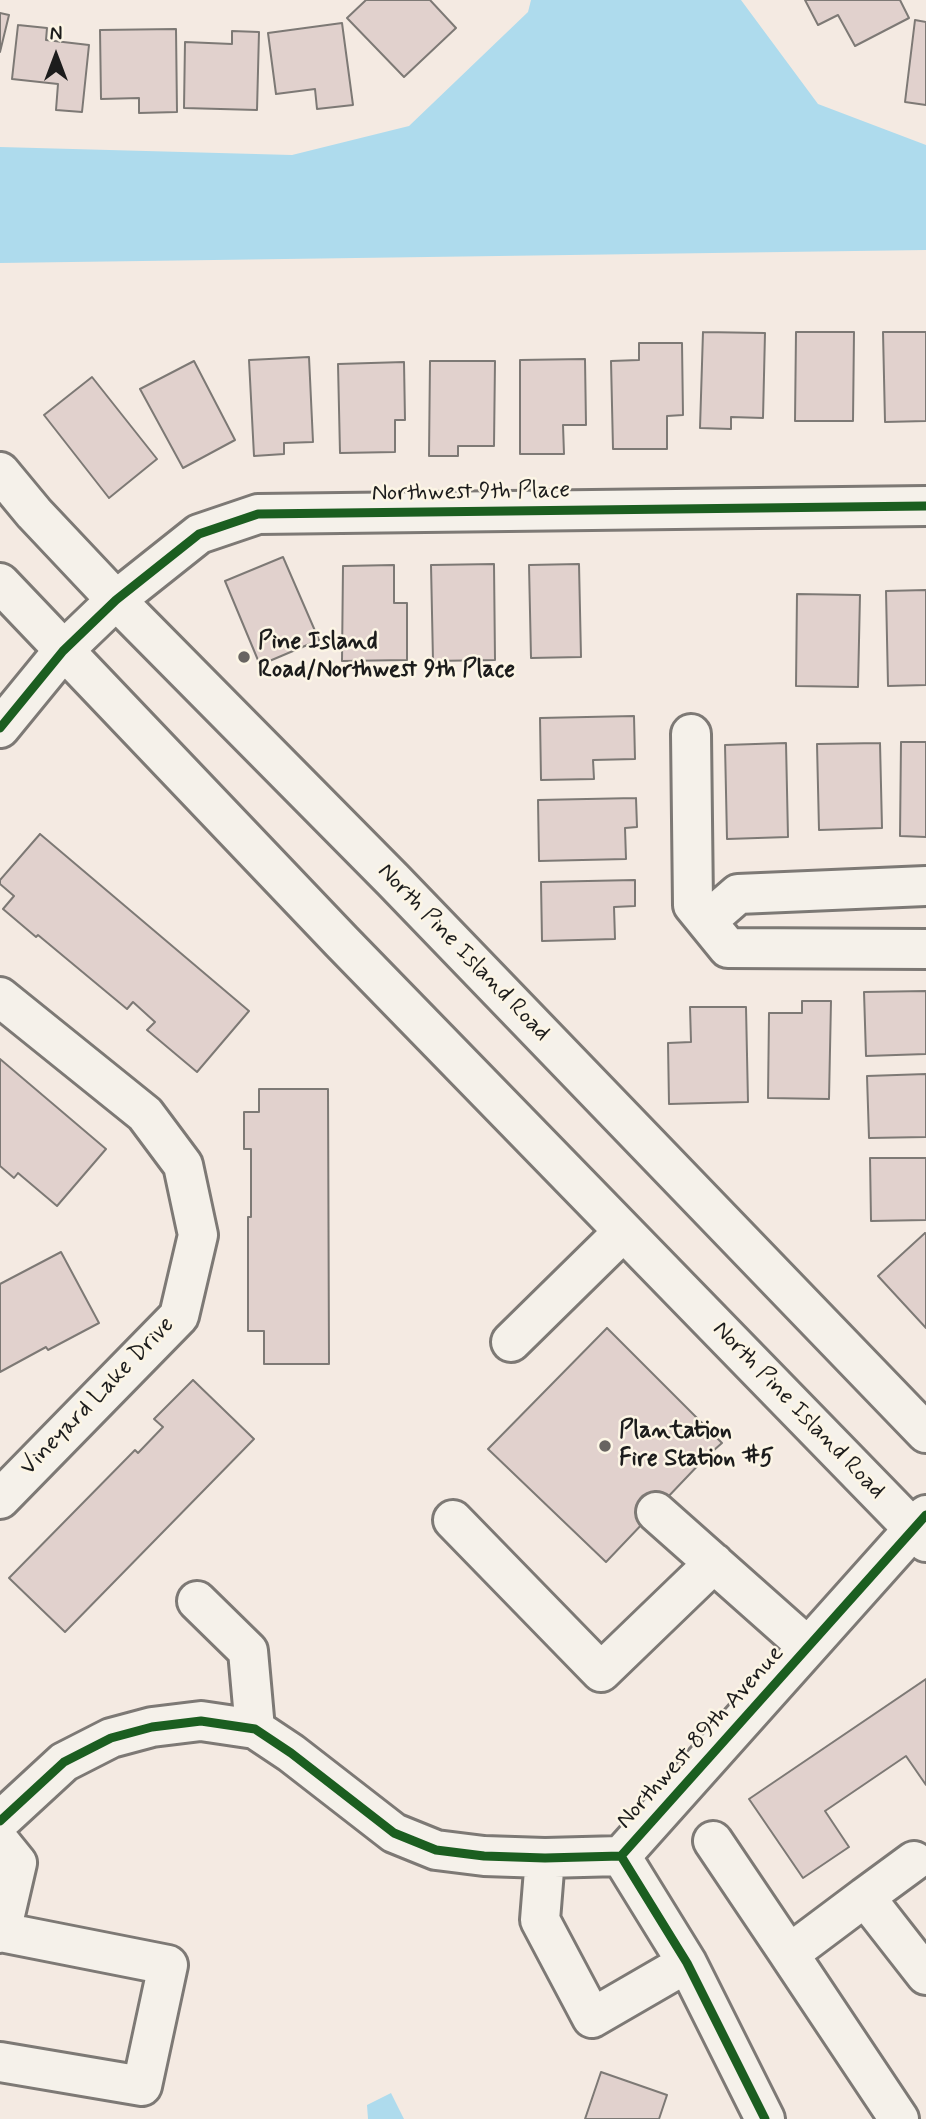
<!DOCTYPE html>
<style>
body{margin:0}
#map{position:relative;width:926px;height:2119px;overflow:hidden;background:#f4eae2;font-family:Mynerve,sans-serif}
canvas{display:block}
.north{position:absolute;left:21px;top:21px;width:70px;height:70px;-webkit-text-stroke:5px #fcf5e5;paint-order:stroke;rotate:0deg;font-size:19px;font-weight:700;line-height:28px;text-align:center;color:#1c1c1c}
.north::after{content:'';display:block;margin:auto;width:24px;height:32px;background:#1c1c1c;clip-path:polygon(50% 0,100% 100%,50% 72%,0 100%)}
</style>
<div id="map">
<canvas width="926" height="2119"></canvas>
<div class="north">N</div>
</div>
<script>
const ctx = document.querySelector('canvas').getContext('2d');
ctx.lineJoin = 'round';
function paint(path, color) {
  ctx.fillStyle = color;
  ctx.fill(path, 'evenodd');
}
function toPath(rows) {
  const path = new Path2D();
  for (const r of rows) {
    path.moveTo(r[0], r[1]);
    for (let i = 2; i < r.length; i += 2) path.lineTo(r[i], r[i + 1]);
  }
  return path;
}
function stroke(path, color, width, dash) {
  ctx.strokeStyle = color;
  ctx.lineWidth = width;
  ctx.lineCap = dash ? 'butt' : 'round';
  ctx.setLineDash(dash || []);
  ctx.stroke(path);
}
function label(font, color, halo, rows, align = 'center') {
  ctx.font = font + ' Mynerve,sans-serif';
  ctx.lineWidth = 5;
  ctx.setLineDash([]);
  ctx.textBaseline = 'middle';
  ctx.strokeStyle = halo;
  ctx.fillStyle = color;
  for (const [text, x, y, turn = 0] of rows) {
    ctx.save();
    ctx.translate(x, y);
    ctx.rotate((+turn || 0) * Math.PI / 180);
    ctx.textAlign = isNaN(turn) ? turn : align;
    if (halo) ctx.strokeText(text, 0, 0);
    ctx.fillText(text, 0, 0);
    ctx.restore();
  }
}
const water = toPath([
 [531,0,741,0,818,104,926,145,926,250,0,263,0,147,292,155,409,126,528,12],
 [391,2093,404,2119,368,2119,367,2105]
]);
const building = toPath([
 [366,0,430,0,456,28,404,77,347,18,366,0],
 [805,0,900,0,909,18,855,46,838,15,818,25,805,0],
 [0,13,9,15,0,52,0,13],
 [915,20,926,22,926,105,905,102,915,20],
 [342,23,353,105,317,109,315,89,276,94,268,33,342,23],
 [18,25,47,28,46,40,89,45,82,112,56,110,58,84,12,79,18,25],
 [176,29,177,112,139,113,139,98,101,99,100,30,176,29],
 [232,31,259,32,257,110,184,108,185,42,232,44,232,31],
 [703,332,765,333,763,418,731,417,731,429,700,428,703,332],
 [796,332,854,332,853,421,795,421,796,332],
 [883,332,926,332,926,421,885,422,883,332],
 [639,343,682,343,683,415,667,416,667,449,613,449,611,361,639,360,639,343],
 [309,357,313,442,284,443,284,454,254,456,249,360,309,357],
 [585,359,586,425,563,425,564,454,520,454,520,360,585,359],
 [194,361,235,440,183,468,140,389,194,361],
 [430,361,495,361,494,446,458,446,458,456,429,456,430,361],
 [404,362,405,420,395,420,395,452,340,453,338,364,404,362],
 [92,377,157,459,109,498,44,415,92,377],
 [283,557,319,640,260,665,225,581,283,557],
 [494,564,495,660,433,661,431,565,494,564],
 [579,564,581,657,531,658,529,565,579,564],
 [394,565,394,603,407,603,407,660,342,661,343,566,394,565],
 [926,590,926,685,888,686,886,591,926,590],
 [797,594,860,595,858,687,796,686,797,594],
 [634,716,635,759,593,760,594,779,541,780,540,718,634,716],
 [901,742,926,742,926,837,900,836,901,742],
 [786,743,788,837,727,839,725,745,786,743],
 [880,743,882,828,819,830,817,744,880,743],
 [636,798,637,827,625,828,626,859,539,861,538,800,636,798],
 [40,834,249,1011,197,1072,147,1030,155,1022,133,1002,127,1009,38,935,36,937,3,909,14,896,0,884,0,880,40,834],
 [635,880,635,906,614,907,615,939,542,941,541,882,635,880],
 [926,991,926,1054,866,1056,864,992,926,991],
 [802,1001,831,1001,829,1099,768,1098,769,1013,802,1013,802,1001],
 [690,1007,746,1007,748,1102,669,1104,668,1043,691,1042,690,1007],
 [0,1059,106,1149,57,1206,18,1173,14,1178,0,1166,0,1059],
 [926,1074,926,1137,869,1138,867,1076,926,1074],
 [259,1089,328,1089,329,1364,264,1364,264,1331,248,1331,248,1217,251,1217,251,1149,244,1149,244,1112,259,1112,259,1089],
 [870,1158,926,1158,926,1220,871,1221,870,1158],
 [925,1233,926,1234,926,1328,878,1276,925,1233],
 [61,1252,99,1323,48,1350,46,1347,0,1372,0,1284,61,1252],
 [607,1328,722,1443,705,1458,606,1562,488,1449,607,1328],
 [193,1380,254,1439,65,1632,9,1578,135,1450,138,1453,163,1427,154,1419,193,1380],
 [926,1679,926,1785,906,1756,825,1811,849,1847,803,1878,749,1799,926,1679],
 [601,2072,667,2095,659,2119,585,2119,601,2072]
]);
const minor = toPath([
 [0,728,63,651,116,600,199,534,258,514,926,506],
 [691,734,693,905,728,948,926,949],
 [707,921,738,894,926,886],
 [0,997,145,1114,183,1165,198,1235,179,1316,0,1499],
 [511,1342,623,1232],
 [656,1512,808,1647],
 [453,1520,601,1672,714,1563],
 [197,1601,248,1651,255,1729],
 [0,1821,64,1762,111,1738,152,1727,201,1721,255,1729,291,1753,394,1833,436,1850,484,1856,545,1858,621,1856],
 [713,1841,789,1954],
 [0,1842,17,1863,1,1932],
 [545,1858,540,1920,592,2018,687,1963],
 [865,1897,914,1861],
 [0,1933,1,1932,168,1965,142,2086,0,2062],
 [765,2119,687,1963,621,1856,926,1515],
 [899,2119,789,1954,865,1897,926,1975]
]);
const major = toPath([
 [0,472,34,513,116,600,393,880,926,1433],
 [0,583,342,942,926,1542]
]);
const cycleway = toPath([
 [0,728,63,651,116,600,199,534,258,514,926,506],
 [0,1821,64,1762,111,1738,152,1727,201,1721,255,1729,291,1753,394,1833,436,1850,484,1856,545,1858,621,1856],
 [765,2119,687,1963,621,1856,926,1515]
]);
const markers = [
 [244,657,7,"#686461"],
 [605,1446,7,"#686461"]
];
const streetNames = [
 ["Northwest 9th Place",471,493,-1],
 ["North Pine Island Road",463,953,46],
 ["Vineyard Lake Drive",98,1397,-46],
 ["North Pine Island Road",798,1411,46],
 ["Northwest 89th Avenue",701,1738,-48]
];
const poiNames = [
 ["Pine Island",258,643],
 ["Road/Northwest 9th Place",258,671],
 ["Plantation",619,1432],
 ["Fire Station #5",619,1460]
];
paint(water, '#aedbed');
paint(building, '#e1d1cd');
stroke(building, '#7d7975', 2);
stroke(minor, '#7d7975', 44);
stroke(major, '#7d7975', 44);
stroke(minor, '#f5f1ea', 38);
stroke(major, '#f5f1ea', 38);
stroke(cycleway, '#1b5e20', 9);
for (const [x, y, r, color] of markers) {
  const dot = new Path2D();
  dot.arc(x, y, r, 0, 2 * Math.PI);
  ctx.fillStyle = color;
  ctx.fill(dot);
  stroke(dot, '#fcf5e5', 2.5);
}
label('24px', '#1c1c1c', '#fcf5e5', streetNames);
label('bold 24px', '#1c1c1c', '#fcf5e5', poiNames, 'left');
</script>
